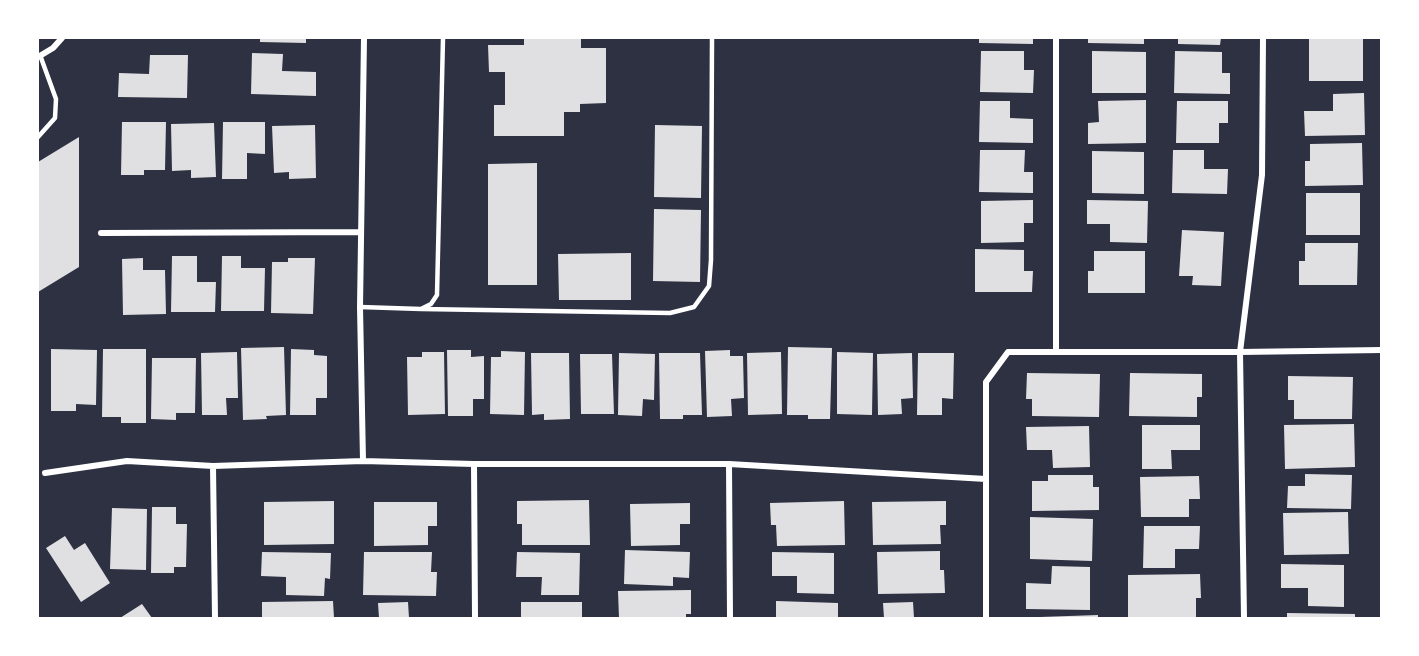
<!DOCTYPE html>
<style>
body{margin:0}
#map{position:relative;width:1419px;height:656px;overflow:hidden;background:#2d3142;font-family:"Fira Sans Condensed",sans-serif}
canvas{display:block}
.frame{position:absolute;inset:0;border:39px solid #fff;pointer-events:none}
</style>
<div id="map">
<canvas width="1419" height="656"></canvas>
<div class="frame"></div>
</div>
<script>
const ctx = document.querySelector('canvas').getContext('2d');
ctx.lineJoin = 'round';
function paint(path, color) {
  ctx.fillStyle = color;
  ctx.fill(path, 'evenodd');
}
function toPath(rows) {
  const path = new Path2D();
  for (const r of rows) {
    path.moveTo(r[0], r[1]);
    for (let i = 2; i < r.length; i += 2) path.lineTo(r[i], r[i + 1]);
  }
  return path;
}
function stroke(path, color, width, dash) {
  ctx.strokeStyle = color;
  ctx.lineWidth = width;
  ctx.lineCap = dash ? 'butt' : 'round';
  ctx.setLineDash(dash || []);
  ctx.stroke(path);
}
const building = toPath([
 [260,38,306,38,306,43,260,42],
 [524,38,581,38,581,48,606,48,606,103,580,104,580,112,564,112,564,136,494,136,494,105,505,105,505,72,489,72,488,45,524,45],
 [979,38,1033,38,1033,44,979,43],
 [1088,38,1144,38,1144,44,1088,43],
 [1178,38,1221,38,1220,45,1178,44],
 [1309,39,1363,39,1363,81,1309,81],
 [981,51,1024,51,1024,70,1034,70,1033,93,980,92],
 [1092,51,1146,52,1146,93,1092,93],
 [1175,51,1222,52,1222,73,1230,73,1230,94,1174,93],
 [252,53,283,54,282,71,316,72,316,96,251,94],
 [150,55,188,55,187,98,118,97,119,73,149,74],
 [1364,93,1365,135,1305,136,1304,111,1333,111,1333,94],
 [1146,100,1146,143,1088,144,1088,123,1099,122,1098,101],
 [980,101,1010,101,1010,118,1033,119,1033,143,979,142],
 [1177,101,1228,101,1228,123,1219,123,1219,143,1176,143],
 [122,122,166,122,165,170,144,170,144,175,121,175],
 [223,122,265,122,265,154,247,153,247,179,222,179],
 [214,123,216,177,191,178,191,170,172,171,171,124],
 [315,125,316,178,289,179,289,172,274,173,272,126],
 [655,125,702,126,701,198,654,197],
 [79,137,79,267,38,292,38,162],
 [1362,143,1363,185,1305,186,1305,161,1310,161,1310,144],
 [980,150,1025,150,1024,172,1033,172,1033,193,979,192],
 [1173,150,1204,150,1204,169,1228,169,1227,194,1172,193],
 [1092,151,1144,152,1144,194,1092,193],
 [537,163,537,285,488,285,488,164],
 [1306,193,1360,193,1360,235,1306,235],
 [1033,200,1033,223,1024,223,1024,242,981,243,981,201],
 [1087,200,1148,201,1147,243,1110,242,1110,224,1087,224],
 [654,209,701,210,700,282,653,281],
 [1182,230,1224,232,1221,286,1192,285,1193,276,1179,276],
 [1305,243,1358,243,1357,285,1299,285,1299,261,1305,261],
 [975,249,1024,250,1024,271,1033,271,1032,292,975,292],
 [1094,251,1145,251,1145,293,1088,293,1088,271,1094,271],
 [631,253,631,300,559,300,558,254],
 [172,256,197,256,197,282,216,282,215,312,171,312],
 [222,256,241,256,241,268,265,268,264,311,221,311],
 [143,258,143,270,165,270,166,314,123,315,122,259],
 [288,258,315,258,313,314,271,313,272,262,288,262],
 [284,347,286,415,266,416,267,419,243,420,241,348],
 [788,347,832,348,830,419,808,419,808,415,787,415],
 [51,349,97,350,96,405,76,404,76,411,51,411],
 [103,349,146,349,146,423,121,423,121,417,102,417],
 [291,349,314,350,314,355,327,356,327,398,316,398,316,415,290,415],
 [447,350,471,350,471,357,484,356,484,399,473,399,473,416,448,416],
 [730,350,730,356,743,356,744,398,731,399,732,416,707,417,705,351],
 [501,351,525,352,524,415,490,414,491,357,501,357],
 [237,352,238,398,226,398,227,415,202,415,201,353],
 [422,352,444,352,445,414,408,415,407,357,422,357],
 [781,352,782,414,748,415,747,353],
 [837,352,873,353,872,415,837,414],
 [531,353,569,353,570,419,544,420,544,414,532,415],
 [619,353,655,354,654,400,643,399,642,416,618,415],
 [659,353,700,353,702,415,683,415,683,419,660,419],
 [912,353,913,398,901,399,902,414,878,415,877,354],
 [918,353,954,353,953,399,942,398,942,415,917,415],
 [580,354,612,354,614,414,581,414],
 [152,358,196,358,195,413,176,413,176,420,151,419],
 [1027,373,1100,374,1099,417,1032,416,1032,399,1026,399],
 [1130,373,1202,374,1202,397,1197,397,1197,417,1129,416],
 [1288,376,1353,377,1352,419,1294,419,1294,400,1288,400],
 [1354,424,1355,467,1285,469,1284,425],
 [1142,425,1200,425,1200,450,1171,450,1172,469,1142,469],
 [1089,426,1090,467,1053,468,1052,450,1027,450,1026,427],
 [1305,474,1352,475,1351,509,1287,508,1288,486,1305,486],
 [1048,475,1093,475,1093,487,1099,487,1099,510,1032,511,1032,481,1048,481],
 [1199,476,1200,499,1189,499,1189,517,1141,517,1140,477],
 [589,500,590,545,522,545,522,524,517,524,517,501],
 [334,501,334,544,264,545,264,502],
 [844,501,845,545,777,546,776,525,771,525,770,503],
 [946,501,946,525,940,525,941,544,873,545,872,502],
 [374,502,437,502,437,526,428,526,428,545,374,546],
 [690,503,690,524,680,524,680,545,631,546,630,504],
 [152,507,176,507,176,524,187,524,186,567,174,567,174,573,151,573],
 [112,508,147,509,146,570,110,569],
 [1348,512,1349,554,1284,555,1283,513],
 [1030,517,1093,519,1092,561,1030,559],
 [1144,526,1200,526,1199,549,1175,549,1175,568,1143,568],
 [65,536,74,550,85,543,110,583,81,602,46,548],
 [625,550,690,552,689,578,673,577,673,586,624,584],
 [940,551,940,570,944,570,945,593,878,594,877,552],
 [262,552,331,553,330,579,325,578,324,596,286,595,286,577,261,576],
 [364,552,432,552,431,572,437,572,436,596,363,595],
 [517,552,580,553,579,595,541,595,542,577,516,577],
 [772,552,834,553,834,594,797,593,797,576,772,576],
 [1281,564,1344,565,1344,607,1308,606,1308,588,1281,588],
 [1052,566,1090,567,1090,610,1026,609,1026,583,1051,584],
 [1200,574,1201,598,1196,598,1196,617,1128,618,1128,575],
 [691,590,691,614,686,614,686,618,619,618,618,591],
 [333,601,334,618,262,618,262,602],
 [776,601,838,603,838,618,776,618],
 [408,602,409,618,379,618,378,603],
 [521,602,582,602,582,618,521,618],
 [913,602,914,618,884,618,883,603],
 [142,604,152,618,120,618],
 [1287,613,1355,614,1355,618,1287,618],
 [1098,615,1098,618,1040,618,1040,617]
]);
const service = toPath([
 [38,137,55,118,56,99,40,55],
 [360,307,421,309,431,304,437,295,443,38],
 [421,309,670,313,694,307,709,286,711,260,712,38]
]);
const minor = toPath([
 [1056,38,1056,352],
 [38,57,53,48,62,38],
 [101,233,361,232],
 [363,461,360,307,364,38],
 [474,464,475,618],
 [729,464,730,618],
 [213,466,215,618],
 [45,473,127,461,213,466,363,461,474,464,729,464,986,479],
 [986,618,986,382,1008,352,1240,352,1382,350],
 [1244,618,1240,352,1262,175,1263,38]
]);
paint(building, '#e0e0e3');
stroke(service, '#fff', 4.5);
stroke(minor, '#fff', 6);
</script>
